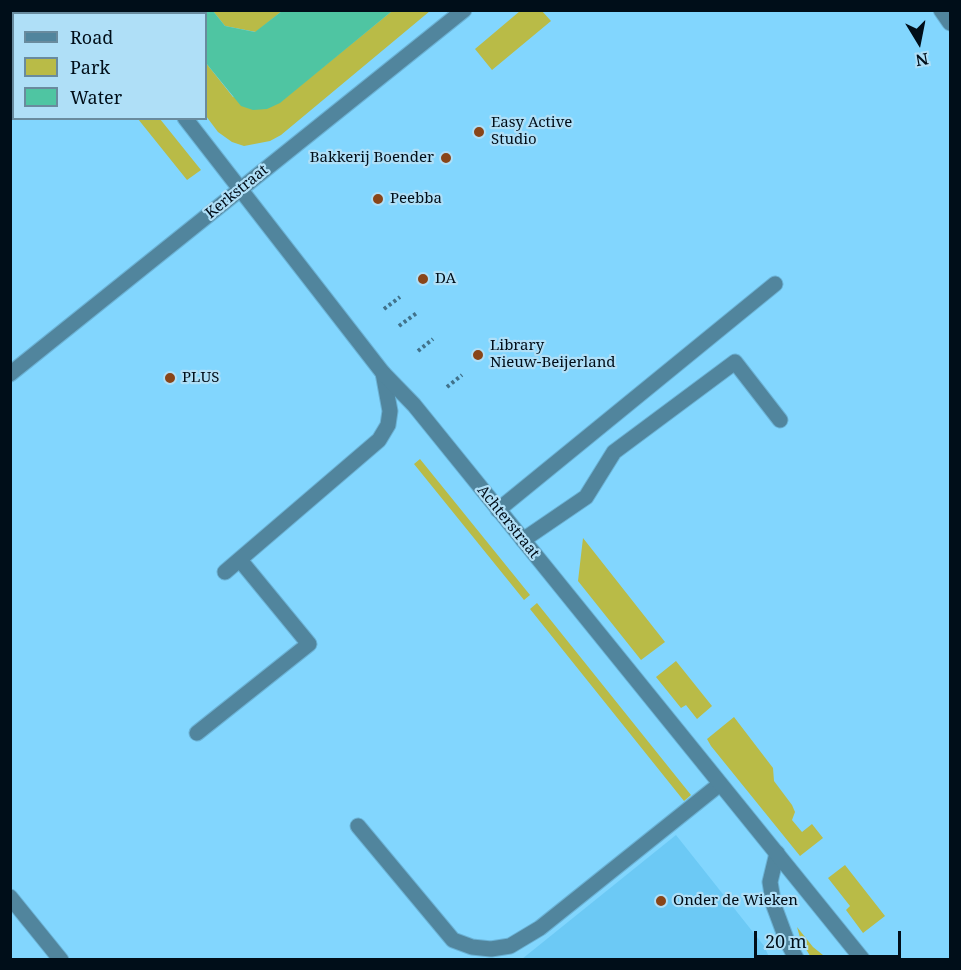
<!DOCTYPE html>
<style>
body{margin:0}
#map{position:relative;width:961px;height:970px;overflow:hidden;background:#82d6fe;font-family:"Noto Serif",serif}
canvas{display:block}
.frame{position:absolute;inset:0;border:12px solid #000e19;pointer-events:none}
.legend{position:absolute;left:12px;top:12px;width:195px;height:108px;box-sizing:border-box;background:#afdff7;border:2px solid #698b9e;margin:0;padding:8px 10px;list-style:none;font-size:18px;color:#000e19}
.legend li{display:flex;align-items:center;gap:12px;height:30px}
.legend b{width:30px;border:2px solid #698b9e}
.north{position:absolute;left:889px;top:12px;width:60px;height:60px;-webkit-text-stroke:4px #afdff7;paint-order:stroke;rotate:170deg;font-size:16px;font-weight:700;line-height:24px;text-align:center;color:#000e19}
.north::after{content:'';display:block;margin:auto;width:21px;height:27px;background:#000e19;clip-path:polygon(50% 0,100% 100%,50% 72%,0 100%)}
.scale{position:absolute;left:754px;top:931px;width:147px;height:27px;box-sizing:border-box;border:3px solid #000e19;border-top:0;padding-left:8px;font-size:18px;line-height:21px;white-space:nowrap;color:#000e19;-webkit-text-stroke:4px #afdff7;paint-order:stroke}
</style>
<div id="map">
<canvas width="961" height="970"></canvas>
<div class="frame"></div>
<ul class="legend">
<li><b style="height:8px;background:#51859d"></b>Road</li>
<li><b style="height:16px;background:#b9bb47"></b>Park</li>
<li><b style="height:16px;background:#4fc5a2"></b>Water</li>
</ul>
<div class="north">N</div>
<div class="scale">20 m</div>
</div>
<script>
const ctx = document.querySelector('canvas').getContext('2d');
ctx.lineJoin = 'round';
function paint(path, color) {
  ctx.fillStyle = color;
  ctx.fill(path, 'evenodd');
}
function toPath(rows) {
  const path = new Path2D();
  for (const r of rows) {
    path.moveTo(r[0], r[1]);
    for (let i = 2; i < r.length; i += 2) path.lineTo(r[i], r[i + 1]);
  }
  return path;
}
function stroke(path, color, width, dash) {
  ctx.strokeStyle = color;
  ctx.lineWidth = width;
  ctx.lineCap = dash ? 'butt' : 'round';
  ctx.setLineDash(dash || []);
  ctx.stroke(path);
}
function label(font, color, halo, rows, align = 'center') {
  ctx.font = font + ' "Noto Serif",serif';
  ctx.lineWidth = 4.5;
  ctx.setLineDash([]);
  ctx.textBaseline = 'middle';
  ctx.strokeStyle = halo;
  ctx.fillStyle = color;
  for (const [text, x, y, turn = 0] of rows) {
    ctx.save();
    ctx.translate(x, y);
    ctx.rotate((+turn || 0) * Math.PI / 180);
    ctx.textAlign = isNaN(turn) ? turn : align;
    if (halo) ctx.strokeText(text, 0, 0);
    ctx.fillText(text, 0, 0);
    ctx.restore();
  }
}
const built = toPath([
 [676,835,764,946,770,959,522,959]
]);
const green = toPath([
 [213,11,282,11,256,32,225,26],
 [392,11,430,11,281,135,270,141,244,146,232,142,218,132,206,116,206,63,233,97,280,102],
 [520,11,542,11,551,21,492,70,475,49],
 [138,119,160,119,201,170,187,180],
 [420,459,530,595,524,600,414,464],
 [583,538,665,642,641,660,578,581],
 [537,603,691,795,684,801,530,609],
 [676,661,712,706,697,719,686,705,681,708,656,677],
 [734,717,773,768,774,781,792,805,795,812,792,820,802,832,812,824,823,838,800,856,711,746,707,739],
 [845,865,885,916,863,933,846,910,850,906,828,878],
 [797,927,813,947,828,959,812,959,801,941]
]);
const water = toPath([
 [164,11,213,11,225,26,255,32,282,11,392,11,280,103,267,109,253,110,241,106,206,63,206,14,166,13]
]);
const path = toPath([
 [384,309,400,297],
 [399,326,418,312],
 [418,351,433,339],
 [447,387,462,375]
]);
const lane = toPath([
 [498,510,775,284],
 [523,540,586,497,614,452,735,362,780,420],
 [225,572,379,440,388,425,390,411,383,373],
 [197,733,309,644,240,560],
 [358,826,453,940,472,947,491,949,510,946,540,928,720,784],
 [777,853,770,882,774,906,787,941,797,960]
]);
const street = toPath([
 [101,10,104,14],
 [941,10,950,23],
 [185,118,383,373,414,405,863,960],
 [10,374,464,10],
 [10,897,61,960]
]);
const markers = [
 [479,132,6,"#894518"],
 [446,158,6,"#894518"],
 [378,199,6,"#894518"],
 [423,279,6,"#894518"],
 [478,355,6,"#894518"],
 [170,378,6,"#894518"],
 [661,901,6,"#894518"]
];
const poiNames = [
 ["Easy Active",491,123],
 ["Studio",491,140],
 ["Bakkerij Boender",434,158,"right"],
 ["Peebba",390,199],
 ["DA",435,279],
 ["Library",490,346],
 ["Nieuw-Beijerland",490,363],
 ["PLUS",182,378],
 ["Onder de Wieken",673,901]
];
const streetNames = [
 ["Kerkstraat",237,192,-39],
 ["Achterstraat",508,522,51]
];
paint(built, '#6cc9f5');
paint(green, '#b9bb47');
paint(water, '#4fc5a2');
stroke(lane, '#6bb2d5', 17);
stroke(street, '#6bb2d5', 17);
stroke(path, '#41728b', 4, [3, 3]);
stroke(lane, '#51859d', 15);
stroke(street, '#51859d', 15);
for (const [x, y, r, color] of markers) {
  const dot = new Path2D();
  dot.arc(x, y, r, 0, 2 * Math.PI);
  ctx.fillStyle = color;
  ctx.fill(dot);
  stroke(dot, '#afdff7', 2);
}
label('15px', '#000e19', '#afdff7', poiNames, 'left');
label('15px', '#000e19', '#afdff7', streetNames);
</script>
